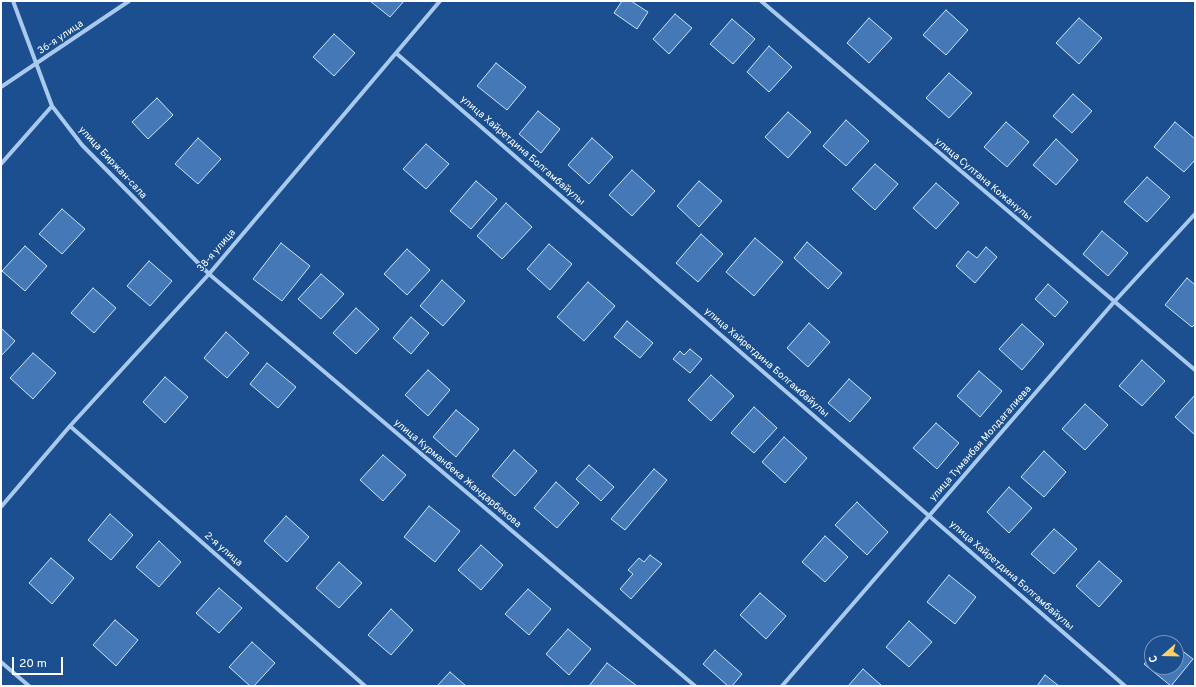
<!DOCTYPE html>
<meta charset="utf-8">
<style>
body{margin:0}
#map{position:relative;width:1196px;height:687px;overflow:hidden;background:#1b4f8f;font-family:Overpass,sans-serif}
canvas{display:block}
.frame{position:absolute;inset:0;border:2px solid #fff;pointer-events:none}
.north{position:absolute;left:1144px;top:635px;width:40px;height:40px;box-sizing:border-box;background:#1b4f8f;border:1px solid #7695bc;border-radius:50%;rotate:250deg;font-size:11px;font-weight:700;line-height:16px;text-align:center;color:#fff}
.north::after{content:'';display:block;margin:auto;width:14px;height:18px;background:#ffd166;clip-path:polygon(50% 0,100% 100%,50% 72%,0 100%)}
.scale{position:absolute;left:12px;top:657px;width:51px;height:18px;box-sizing:border-box;border:2px solid #fff;border-top:0;padding-left:5px;font-size:12px;line-height:14px;white-space:nowrap;color:#fff;-webkit-text-stroke:3px #1b4f8f;paint-order:stroke}
</style>
<div id="map">
<canvas width="1196" height="687"></canvas>
<div class="frame"></div>
<div class="north">С</div>
<div class="scale">20 m</div>
</div>
<script>
const ctx = document.querySelector('canvas').getContext('2d');
ctx.lineJoin = 'round';
function paint(path, color) {
  ctx.fillStyle = color;
  ctx.fill(path, 'evenodd');
}
function toPath(rows) {
  const path = new Path2D();
  for (const r of rows) {
    path.moveTo(r[0], r[1]);
    for (let i = 2; i < r.length; i += 2) path.lineTo(r[i], r[i + 1]);
  }
  return path;
}
function stroke(path, color, width, dash) {
  ctx.strokeStyle = color;
  ctx.lineWidth = width;
  ctx.lineCap = dash ? 'butt' : 'round';
  ctx.setLineDash(dash || []);
  ctx.stroke(path);
}
function label(font, color, halo, rows, align = 'center') {
  ctx.font = font + ' Overpass,sans-serif';
  ctx.lineWidth = 3;
  ctx.setLineDash([]);
  ctx.textBaseline = 'middle';
  ctx.strokeStyle = halo;
  ctx.fillStyle = color;
  for (const [text, x, y, turn = 0] of rows) {
    ctx.save();
    ctx.translate(x, y);
    ctx.rotate((+turn || 0) * Math.PI / 180);
    ctx.textAlign = isNaN(turn) ? turn : align;
    if (halo) ctx.strokeText(text, 0, 0);
    ctx.fillText(text, 0, 0);
    ctx.restore();
  }
}
const building = toPath([
 [370,1,404,1,390,17,370,1],
 [622,1,631,1,648,12,637,29,614,13,622,1],
 [946,10,968,30,946,55,923,35,946,10],
 [675,14,692,28,669,54,653,39,675,14],
 [869,18,892,38,869,63,847,43,869,18],
 [1079,18,1102,38,1079,64,1056,43,1079,18],
 [732,19,755,39,733,64,710,44,732,19],
 [334,34,355,53,334,76,313,57,334,34],
 [769,46,792,67,769,92,747,72,769,46],
 [496,63,526,87,507,110,477,86,496,63],
 [949,73,972,93,949,118,926,98,949,73],
 [1073,94,1092,111,1072,133,1053,116,1073,94],
 [157,98,173,115,148,139,132,122,157,98],
 [538,111,560,129,541,153,519,134,538,111],
 [788,112,811,132,788,158,765,137,788,112],
 [846,120,869,141,846,166,823,146,846,120],
 [1006,122,1029,142,1007,167,984,147,1006,122],
 [1175,122,1195,139,1195,160,1184,172,1154,147,1175,122],
 [198,138,221,159,198,184,175,164,198,138],
 [592,138,613,157,589,184,568,165,592,138],
 [1056,139,1078,160,1056,185,1033,165,1056,139],
 [426,144,449,164,426,189,403,169,426,144],
 [875,164,898,184,875,210,852,189,875,164],
 [632,170,655,191,632,216,609,195,632,170],
 [1147,177,1170,197,1147,222,1124,202,1147,177],
 [476,181,497,199,471,229,450,211,476,181],
 [699,181,722,201,699,227,677,206,699,181],
 [936,183,959,203,936,229,913,208,936,183],
 [506,203,532,227,502,259,477,236,506,203],
 [62,209,85,229,62,254,39,234,62,209],
 [1102,231,1128,253,1108,276,1083,254,1102,231],
 [701,234,723,254,698,282,676,263,701,234],
 [755,238,783,262,754,296,726,272,755,238],
 [807,242,842,273,828,289,794,258,807,242],
 [281,243,310,266,282,301,253,279,281,243],
 [549,244,572,264,550,290,527,269,549,244],
 [25,246,47,266,25,291,2,271,25,246],
 [986,247,997,257,975,283,956,266,968,251,977,258,986,247],
 [407,249,430,270,407,295,384,274,407,249],
 [149,261,172,281,150,306,127,286,149,261],
 [321,274,344,294,321,319,298,299,321,274],
 [1187,278,1195,285,1195,324,1192,327,1165,305,1187,278],
 [442,280,465,301,443,326,420,306,442,280],
 [588,282,615,306,584,341,557,317,588,282],
 [1048,284,1068,302,1055,317,1035,299,1048,284],
 [93,288,116,308,94,333,71,313,93,288],
 [356,308,379,329,356,354,333,333,356,308],
 [411,317,429,333,411,354,393,338,411,317],
 [627,321,653,343,640,358,614,337,627,321],
 [809,323,830,342,808,367,787,348,809,323],
 [1022,324,1044,344,1022,370,999,349,1022,324],
 [1,328,15,341,1,356,1,328],
 [226,332,249,353,227,378,204,358,226,332],
 [690,349,702,359,690,373,673,359,680,351,684,355,690,349],
 [33,353,56,373,33,399,10,378,33,353],
 [1142,360,1165,381,1142,406,1119,386,1142,360],
 [267,363,296,387,278,408,250,384,267,363],
 [428,370,450,390,428,416,405,395,428,370],
 [979,371,1002,391,980,417,957,396,979,371],
 [711,375,734,396,711,421,688,400,711,375],
 [165,377,188,397,165,423,143,402,165,377],
 [849,379,871,398,850,422,828,403,849,379],
 [1195,395,1195,435,1175,417,1195,395],
 [1085,404,1108,425,1085,450,1062,429,1085,404],
 [754,407,777,428,754,453,731,433,754,407],
 [456,410,479,429,456,457,433,437,456,410],
 [936,423,959,443,937,469,913,448,936,423],
 [784,437,807,458,785,483,762,462,784,437],
 [514,450,537,471,515,496,492,476,514,450],
 [1044,451,1066,472,1044,497,1021,477,1044,451],
 [383,455,406,475,383,501,360,480,383,455],
 [589,465,614,487,601,501,576,479,589,465],
 [654,469,667,480,625,530,611,519,654,469],
 [556,482,579,503,557,528,534,508,556,482],
 [1009,487,1032,508,1009,533,987,512,1009,487],
 [857,502,888,532,867,555,835,525,857,502],
 [429,506,460,531,435,562,404,537,429,506],
 [110,514,133,535,111,560,88,540,110,514],
 [286,516,309,537,287,562,264,541,286,516],
 [1054,529,1077,549,1054,574,1031,554,1054,529],
 [825,536,848,557,825,582,802,562,825,536],
 [159,541,181,562,159,587,136,567,159,541],
 [481,545,503,565,481,590,458,570,481,545],
 [650,555,662,564,631,599,620,589,633,574,628,570,639,558,644,562,650,555],
 [51,558,74,578,52,604,29,583,51,558],
 [1099,561,1122,581,1099,607,1076,586,1099,561],
 [339,562,362,583,339,608,316,588,339,562],
 [949,575,976,597,955,624,927,602,949,575],
 [219,588,242,608,219,633,196,613,219,588],
 [528,589,551,609,529,635,505,614,528,589],
 [760,593,786,616,766,639,740,615,760,593],
 [391,609,413,630,391,655,368,635,391,609],
 [115,620,138,640,116,666,93,645,115,620],
 [909,621,932,642,909,667,886,647,909,621],
 [568,629,591,649,569,675,546,654,568,629],
 [252,642,275,663,254,686,250,686,229,667,252,642],
 [1176,646,1193,659,1171,686,1144,664,1152,655,1152,667,1176,667,1176,646],
 [715,650,742,674,732,686,728,686,703,664,715,650],
 [607,663,637,686,589,686,607,663],
 [863,669,882,686,848,686,863,669],
 [450,672,466,686,437,686,450,672],
 [1045,675,1059,686,1037,686,1045,675]
]);
const minor = toPath([
 [13,1,52,106,82,145,209,274,695,686],
 [761,1,1195,370],
 [396,53,1125,686],
 [1,87,129,1],
 [1,164,52,106],
 [70,426,365,686],
 [1,507,70,426,209,274,440,1],
 [1,662,29,686],
 [782,686,1114,302,1195,214]
]);
const streetNames = [
 ["36-я улица",61,38,-34],
 ["улица Хайретдина Болгамбайулы",522,151,41],
 ["улица Биржан-сала",112,163,47],
 ["улица Султана Кожанулы",983,180,40],
 ["38-я улица",217,251,-49],
 ["улица Хайретдина Болгамбайулы",766,363,41],
 ["улица Туманбая Молдагалиева",981,444,-49],
 ["улица Курманбека Жандарбекова",457,474,40],
 ["2-я улица",223,550,41],
 ["улица Хайретдина Болгамбайулы",1011,576,41]
];
paint(building, '#4478b7');
stroke(building, '#cfe3fa', 1);
stroke(minor, '#a9c9ee', 4);
label('10px', '#fff', '#1b4f8f', streetNames);
</script>
